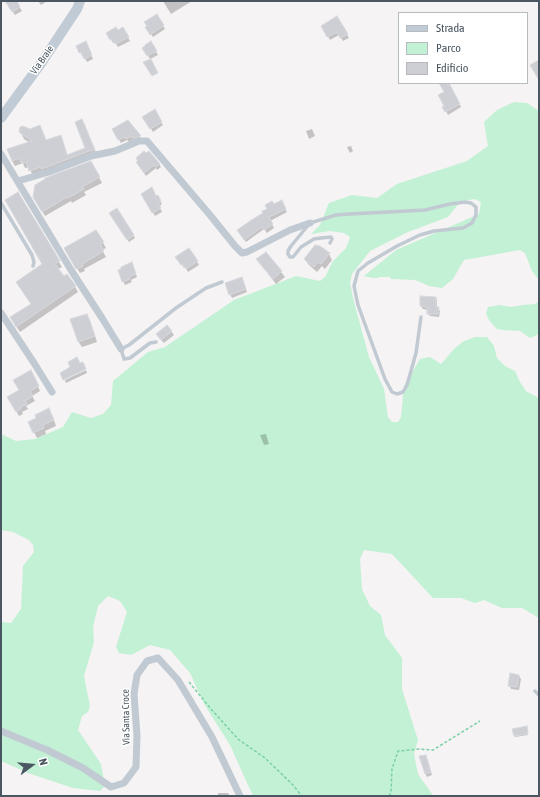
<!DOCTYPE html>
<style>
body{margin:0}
#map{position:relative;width:540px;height:797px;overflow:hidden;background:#f5f3f3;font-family:"Asap Condensed",sans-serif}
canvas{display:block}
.frame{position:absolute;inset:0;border:2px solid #4a5661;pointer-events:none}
.legend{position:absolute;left:398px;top:12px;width:130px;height:72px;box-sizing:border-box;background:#fff;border:1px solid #b7bbc0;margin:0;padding:5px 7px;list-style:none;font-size:12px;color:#4a5661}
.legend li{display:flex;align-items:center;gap:8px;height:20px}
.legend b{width:20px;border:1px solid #b7bbc0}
.north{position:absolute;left:12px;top:745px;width:40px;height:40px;-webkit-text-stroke:3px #fff;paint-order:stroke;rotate:74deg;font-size:11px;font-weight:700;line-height:16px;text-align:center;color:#4a5661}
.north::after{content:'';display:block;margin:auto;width:14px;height:18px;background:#4a5661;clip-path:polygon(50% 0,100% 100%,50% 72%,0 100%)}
</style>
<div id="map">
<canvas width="540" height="797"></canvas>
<div class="frame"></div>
<ul class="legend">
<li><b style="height:5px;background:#c1cbd6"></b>Strada</li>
<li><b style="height:11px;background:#c3f1d5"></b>Parco</li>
<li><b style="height:11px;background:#cdcfd5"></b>Edificio</li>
</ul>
<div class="north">N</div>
</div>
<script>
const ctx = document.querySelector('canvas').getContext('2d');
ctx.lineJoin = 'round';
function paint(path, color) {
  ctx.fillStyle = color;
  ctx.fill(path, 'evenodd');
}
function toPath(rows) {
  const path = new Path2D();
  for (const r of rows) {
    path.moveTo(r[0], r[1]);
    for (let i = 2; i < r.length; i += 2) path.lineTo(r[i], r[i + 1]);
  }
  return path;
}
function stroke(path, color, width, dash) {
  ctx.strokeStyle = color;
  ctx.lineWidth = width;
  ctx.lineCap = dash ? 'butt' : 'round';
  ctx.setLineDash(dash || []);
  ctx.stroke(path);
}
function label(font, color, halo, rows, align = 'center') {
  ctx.font = font + ' "Asap Condensed",sans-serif';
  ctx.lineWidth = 3;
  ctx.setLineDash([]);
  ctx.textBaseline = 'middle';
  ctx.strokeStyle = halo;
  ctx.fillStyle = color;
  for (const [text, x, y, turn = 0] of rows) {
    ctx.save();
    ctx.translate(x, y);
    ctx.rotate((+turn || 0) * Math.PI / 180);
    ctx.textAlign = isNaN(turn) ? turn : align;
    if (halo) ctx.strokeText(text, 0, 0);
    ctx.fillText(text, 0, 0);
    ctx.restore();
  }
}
const green = toPath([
 [514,102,527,103,539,111,539,280,532,271,525,253,520,250,464,260,453,279,442,288,429,286,415,280,391,279,390,277,379,277,378,278,373,278,364,276,396,250,479,214,481,202,475,199,461,201,448,217,408,232,370,251,352,274,350,283,354,302,369,357,384,389,388,417,392,422,398,422,401,417,404,386,420,359,430,357,441,364,455,348,464,341,475,337,487,337,494,346,497,358,505,366,515,371,520,382,526,391,539,398,539,618,522,608,502,608,484,600,475,603,461,598,433,598,392,554,364,550,360,559,362,589,370,606,381,615,385,635,402,658,402,689,418,740,414,754,418,774,432,794,433,796,253,796,230,745,204,704,190,673,170,650,150,645,131,655,119,653,116,647,127,612,120,601,108,596,98,606,93,627,94,642,84,676,90,706,88,712,82,716,78,730,101,764,105,786,100,791,73,788,28,773,1,761,1,622,11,623,21,609,23,566,34,552,33,545,29,540,13,532,1,530,1,491,2,490,1,486,1,434,16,441,35,439,63,427,72,412,91,418,103,414,111,405,113,381,148,352,165,347,234,300,296,276,320,281,325,277,333,261,346,248,350,237,344,233,330,231,311,234,320,225,329,203,352,195,377,198,397,184,467,161,488,146,484,122,497,110],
 [539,301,539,334,530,338,520,331,503,330,497,329,493,325,489,320,486,313,488,307,499,305,511,307,523,305,535,304]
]);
const shadow = toPath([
 [5,1,15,1,22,11,15,15],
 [38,1,47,1,41,5],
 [163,1,192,1,171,14],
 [157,16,165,29,153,37,147,28],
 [337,17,349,38,343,41,339,35,330,40,322,26],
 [123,29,130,41,118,47,115,42,113,43,108,34,118,32],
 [151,43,158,55,150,59,144,48],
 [87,46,93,59,87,62,83,55,82,56,80,52],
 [439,83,448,83,461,107,448,115,444,107,445,106,445,92],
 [154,111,163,125,153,132,144,117],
 [82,120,85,125,97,155,33,176,29,167,25,168,23,163,15,166,12,161,30,143,24,139,20,131,46,141,60,136,63,142,68,156,86,149],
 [128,122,142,140,136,141,134,139,129,142,127,140,121,143,113,130],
 [312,129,315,136,309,139,306,131],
 [351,146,353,151,350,153,347,147],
 [91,162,102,183,84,192,86,195,72,203,71,201,45,216,34,197],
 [159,164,161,167,157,170,156,168,146,176,139,166],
 [18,193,62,267,58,269,64,278,75,287,78,292,20,332,14,323,32,304,43,265],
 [142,194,156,197,157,196,162,204,159,206,162,212,155,216],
 [281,202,287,212,270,221,274,228,267,233,264,229,246,242,240,234,274,206],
 [117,210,135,238,129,242,110,213],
 [96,231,106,248,102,250,106,257,84,269,85,271,80,273,65,249],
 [189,249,199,265,188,272,185,267,184,268,177,257],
 [266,253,281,272,285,277,276,284,261,265,258,260],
 [329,254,332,260,325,269,322,266,317,272,308,264,305,259],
 [133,267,137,277,131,280,132,282,125,285,123,281],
 [242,278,247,292,232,298,230,294],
 [436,298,437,301,437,308,438,308,440,311,439,317,430,316,428,313,428,310,423,309,421,306],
 [87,315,90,320,97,342,82,347,78,341],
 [167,326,174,335,164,343,159,338],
 [86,370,87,373,66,383,65,380],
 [33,375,40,391,32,396,35,401,26,406,28,409,22,412,23,414,19,416,9,398,21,391],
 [52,415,56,426,45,431,46,434,37,438,34,432],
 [266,434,269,444,264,445,260,435],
 [519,676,521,679,519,690,511,689,509,685],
 [527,729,528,735,515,737,515,735],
 [425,756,427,759,432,775,427,777,425,773],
 [218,793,228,793,230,796,218,796]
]);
const building = toPath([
 [5,1,17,1,20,7,12,12,5,1],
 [157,14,164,25,150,35,145,27,147,26,144,22,157,14],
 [337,16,348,34,340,38,337,32,327,37,321,26,337,16],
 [116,27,118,30,123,27,129,37,115,44,112,39,110,40,106,33,116,27],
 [86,41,92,55,84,59,81,52,79,53,76,46,86,41],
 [151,41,157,51,147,56,142,48,145,46,145,45,151,41],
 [151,59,158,73,152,76,143,62,151,59],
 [539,60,539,80,530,65,539,60],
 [439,83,449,83,460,104,445,112,442,107,444,106,438,95,444,92,439,83],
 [155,109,162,122,150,129,142,117,155,109],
 [82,119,95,150,89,151,47,167,41,169,41,167,29,171,26,162,21,163,20,158,12,161,7,149,32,141,19,132,20,127,23,126,30,129,40,125,46,140,61,135,67,155,85,148,75,122,82,119],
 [128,120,141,136,133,138,132,136,126,139,125,137,118,140,112,129,128,120],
 [144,151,146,153,149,151,160,164,155,167,154,165,144,173,136,162,138,161,136,158,144,151],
 [91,161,100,177,82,187,84,189,68,198,67,197,42,212,33,197,35,185,45,179,45,178,91,161],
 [152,187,156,196,158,195,161,201,158,202,161,208,152,213,141,194,152,187],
 [18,192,60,261,55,264,64,276,67,274,76,286,16,327,10,317,31,304,16,282,42,264,5,200,18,192],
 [282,200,286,209,269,217,273,224,264,230,262,227,244,240,237,230,253,219,263,213,262,211,267,209,265,205,272,201,274,204,282,200],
 [117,208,134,235,127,240,109,213,117,208],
 [96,230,104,242,100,244,104,251,82,264,83,266,76,269,64,248,96,230],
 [315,245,320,246,330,253,321,264,318,262,314,267,304,259,315,245],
 [189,248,198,261,186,269,182,264,181,265,175,257,189,248],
 [266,252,282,271,273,279,256,259,266,252],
 [132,262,136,274,130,276,130,279,122,282,118,270,121,269,121,267,132,262],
 [242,277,246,289,229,295,225,283,242,277],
 [420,296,436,297,436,307,439,307,438,314,427,314,427,307,420,306,420,296],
 [87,314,95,336,78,342,70,319,87,314],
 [167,325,172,331,161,340,156,334,167,325],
 [77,357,80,363,83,362,86,369,63,380,60,373,70,367,68,362,77,357],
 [31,370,39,386,30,391,33,396,25,401,27,404,21,407,21,409,16,412,7,397,19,390,13,380,31,370],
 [49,408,54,420,43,425,44,428,33,433,28,422,36,418,35,415,49,408],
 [510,673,519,675,517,687,508,686,510,673],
 [527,726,528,734,514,736,512,729,527,726],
 [426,755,431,772,425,774,419,756,426,755]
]);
const path = toPath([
 [189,682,211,709,238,739,265,758,292,784,302,796],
 [389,796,391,792,392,769,398,751,419,749,433,750,480,721]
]);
const lane = toPath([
 [1,203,32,255,34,262,33,266],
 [330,243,332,239,331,237,321,238,314,239,301,247,293,257,290,257,288,254,288,251,291,246,310,223,336,215,350,214,425,210,450,204,465,202,471,203,476,207,476,215,472,223,463,228,434,231,420,235,397,246,368,263,358,271,354,286,358,305,385,379,392,392,397,394,403,392,407,385,416,353,421,317],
 [156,342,150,343,130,358,124,359,121,349,129,345,176,308,206,288,222,282],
 [535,691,539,695]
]);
const street = toPath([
 [1,154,71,270,102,318,121,349],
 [18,181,49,172,91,156,115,151,139,141,147,141,210,215,235,246,242,253,247,252,290,230,310,223],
 [1,313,34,363,52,392],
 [1,731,47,750,83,768,111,787,124,783,136,767,137,736,134,694,137,675,147,661,158,658,178,680,212,737,240,796]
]);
const secondary = toPath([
 [1,118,42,62,77,9,80,1]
]);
const streetNames = [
 ["Via Braie",42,60,-55],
 ["Via Santa Croce",126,717,-91]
];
paint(green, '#c3f1d5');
paint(shadow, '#0003');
paint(building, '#cdcfd5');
stroke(building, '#d7d9de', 1);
stroke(path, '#7ad0a6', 1.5, [3, 2]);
stroke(lane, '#c1cad2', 3.5);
stroke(street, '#c1cad2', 7);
stroke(secondary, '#c1cbd6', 10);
label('10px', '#4a5661', '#fff', streetNames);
</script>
